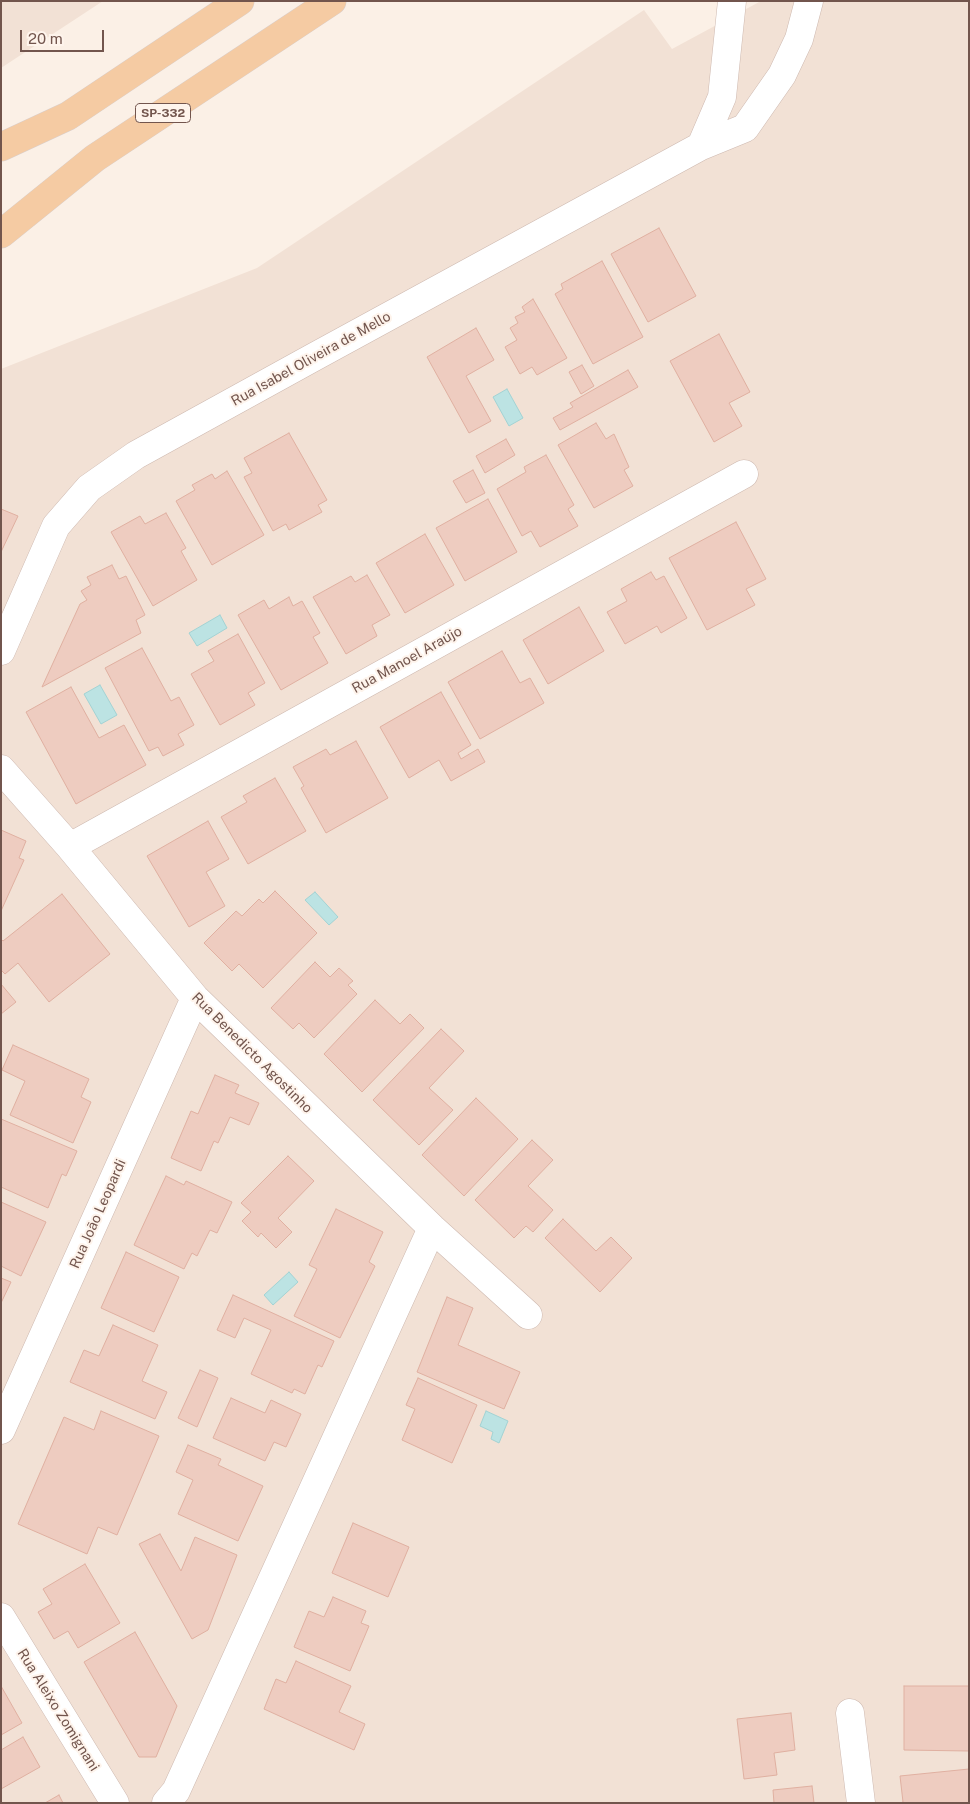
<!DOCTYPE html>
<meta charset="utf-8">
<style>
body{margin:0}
#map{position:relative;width:970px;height:1804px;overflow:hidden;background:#fbf0e6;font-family:"Public Sans",sans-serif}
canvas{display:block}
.frame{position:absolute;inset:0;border:2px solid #72554d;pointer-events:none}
.scale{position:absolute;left:20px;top:30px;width:84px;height:22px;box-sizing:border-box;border:2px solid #72554d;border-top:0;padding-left:6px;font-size:15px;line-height:18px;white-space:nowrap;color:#72554d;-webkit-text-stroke:4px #fef4ec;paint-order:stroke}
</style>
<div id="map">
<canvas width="970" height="1804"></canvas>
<div class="frame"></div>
<div class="scale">20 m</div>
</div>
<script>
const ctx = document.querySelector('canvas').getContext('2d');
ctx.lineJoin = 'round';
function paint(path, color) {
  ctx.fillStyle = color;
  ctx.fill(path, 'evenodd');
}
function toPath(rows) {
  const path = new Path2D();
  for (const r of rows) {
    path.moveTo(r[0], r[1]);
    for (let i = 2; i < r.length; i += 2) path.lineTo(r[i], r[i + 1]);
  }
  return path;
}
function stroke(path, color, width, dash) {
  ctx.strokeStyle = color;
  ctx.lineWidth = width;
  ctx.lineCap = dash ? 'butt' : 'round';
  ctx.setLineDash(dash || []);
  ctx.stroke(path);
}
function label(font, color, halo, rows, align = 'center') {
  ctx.font = font + ' "Public Sans",sans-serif';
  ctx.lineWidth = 4;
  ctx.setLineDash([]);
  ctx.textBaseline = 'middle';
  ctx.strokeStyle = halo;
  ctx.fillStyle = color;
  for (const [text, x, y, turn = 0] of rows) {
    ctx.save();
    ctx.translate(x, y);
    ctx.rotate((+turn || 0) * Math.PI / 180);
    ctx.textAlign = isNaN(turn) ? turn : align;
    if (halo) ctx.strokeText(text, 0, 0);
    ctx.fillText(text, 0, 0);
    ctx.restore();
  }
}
const residential = toPath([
 [1,1,103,1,1,68],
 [761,1,969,1,969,1803,1,1803,1,369,257,268,644,10,672,49]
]);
const water = toPath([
 [507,389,523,418,509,426,493,397,507,389],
 [220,615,227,628,197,646,189,633,220,615],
 [100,685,117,715,101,724,84,694,100,685],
 [315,892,338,917,329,925,305,900,315,892],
 [289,1272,298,1282,273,1305,264,1295,289,1272],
 [486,1411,508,1421,499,1443,491,1439,493,1432,480,1426,486,1411]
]);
const building = toPath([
 [659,228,696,296,648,322,611,254,659,228],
 [602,261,643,337,593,364,555,294,563,289,561,284,602,261],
 [533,299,567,358,537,375,532,367,520,374,505,347,517,340,510,328,518,323,515,317,525,312,522,307,533,299],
 [476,328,494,360,466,376,491,421,469,433,427,357,476,328],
 [719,334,750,392,729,403,742,426,714,442,670,361,719,334],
 [582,365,594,386,581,394,569,372,582,365],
 [628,370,638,387,560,430,553,418,573,407,570,403,628,370],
 [596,423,606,439,614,434,629,467,624,470,633,486,594,508,558,445,596,423],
 [289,433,327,500,318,505,322,512,289,530,286,524,273,531,244,477,252,473,244,458,289,433],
 [506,439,515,455,485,473,476,456,506,439],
 [546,455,574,505,568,509,578,526,540,547,531,531,522,536,497,489,526,472,524,467,546,455],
 [473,470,485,493,466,503,453,481,473,470],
 [227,471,264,535,212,565,176,501,195,490,192,485,212,474,215,479,227,471],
 [488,499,517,552,465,581,436,528,488,499],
 [1,509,18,516,1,552,1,509],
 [166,513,186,548,181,551,197,580,153,606,111,532,140,516,145,524,166,513],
 [736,522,766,579,746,589,755,605,707,630,669,558,736,522],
 [425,534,454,585,405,613,376,563,425,534],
 [112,565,119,579,126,576,145,615,136,620,141,633,42,687,80,604,87,600,81,591,91,585,87,577,112,565],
 [651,572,656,580,664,576,687,618,661,633,657,626,625,644,607,612,627,601,621,589,651,572],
 [367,575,390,615,372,625,377,636,346,654,313,597,351,576,355,582,367,575],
 [289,597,293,606,302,601,320,633,313,637,328,663,281,690,238,615,264,600,269,609,289,597],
 [579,607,604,651,548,684,523,640,579,607],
 [238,634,265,683,248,693,255,705,220,725,191,674,214,661,208,651,238,634],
 [142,648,171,701,179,697,194,725,178,734,184,745,163,756,158,747,149,751,105,668,142,648],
 [502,651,520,683,530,678,544,703,480,739,448,682,502,651],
 [71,687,99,738,124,725,146,765,76,804,26,712,71,687],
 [441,692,471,745,458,753,461,759,478,749,485,762,451,781,439,760,409,778,380,727,441,692],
 [356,741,388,798,326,833,301,788,304,786,293,767,326,749,330,755,356,741],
 [275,778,306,831,248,864,221,817,247,802,243,796,275,778],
 [208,821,229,859,206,872,225,906,189,927,147,856,208,821],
 [1,830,26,841,19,858,24,860,1,911,1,830],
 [275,891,317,933,263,988,239,964,232,971,204,943,236,911,242,916,259,899,263,903,275,891],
 [62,894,110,954,49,1002,18,963,5,974,1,970,1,939,3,941,62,894],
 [315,962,330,977,339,968,353,981,348,985,357,994,314,1038,299,1023,293,1029,271,1008,315,962],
 [1,984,16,1002,1,1014,1,984],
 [375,1000,400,1024,410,1014,424,1028,362,1092,324,1054,375,1000],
 [441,1029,464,1051,429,1088,453,1110,419,1145,373,1100,441,1029],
 [13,1045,89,1079,81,1097,91,1102,73,1143,10,1115,25,1081,2,1070,13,1045],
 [215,1075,239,1085,235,1093,259,1103,249,1125,230,1117,218,1143,214,1141,201,1171,171,1158,191,1111,198,1114,215,1075],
 [476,1098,518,1139,464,1196,422,1155,476,1098],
 [1,1119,77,1151,66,1176,62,1174,48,1208,1,1187,1,1119],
 [532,1140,553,1160,528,1186,553,1210,533,1232,526,1226,514,1238,475,1200,532,1140],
 [288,1156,314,1181,278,1218,292,1232,276,1248,261,1233,258,1237,242,1221,251,1212,241,1203,288,1156],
 [166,1176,184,1185,186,1181,232,1202,217,1233,210,1230,197,1256,192,1253,184,1269,134,1245,166,1176],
 [1,1202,46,1222,21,1276,1,1266,1,1202],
 [336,1209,383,1232,369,1262,375,1266,340,1338,294,1316,317,1269,309,1265,336,1209],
 [563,1219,596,1251,611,1237,632,1258,600,1292,545,1238,563,1219],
 [126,1252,179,1277,154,1332,101,1308,126,1252],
 [1,1278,11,1282,1,1303,1,1278],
 [233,1295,334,1341,322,1367,318,1365,305,1394,294,1389,292,1393,251,1374,271,1330,244,1318,235,1338,217,1330,233,1295],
 [447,1297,473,1308,458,1345,520,1372,504,1409,417,1372,447,1297],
 [113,1325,158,1345,142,1381,167,1392,155,1419,70,1382,84,1350,99,1356,113,1325],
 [200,1370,218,1378,197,1427,178,1418,200,1370],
 [418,1378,477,1405,452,1463,402,1440,415,1409,406,1405,418,1378],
 [231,1398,265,1413,271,1400,301,1414,286,1447,274,1442,265,1461,213,1438,231,1398],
 [101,1411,159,1436,117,1535,98,1527,87,1554,18,1524,64,1417,94,1430,101,1411],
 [188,1445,221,1459,218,1465,263,1486,238,1541,178,1514,193,1480,176,1472,188,1445],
 [353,1523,409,1547,388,1597,332,1573,353,1523],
 [160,1534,181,1571,195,1537,237,1555,208,1630,192,1639,139,1544,160,1534],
 [85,1564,120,1623,78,1648,68,1631,54,1639,38,1612,52,1604,43,1589,85,1564],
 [333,1597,366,1611,361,1623,369,1626,350,1671,294,1647,309,1611,324,1617,333,1597],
 [135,1632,177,1706,156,1757,139,1757,84,1662,135,1632],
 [296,1661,351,1686,339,1712,365,1724,354,1750,264,1709,276,1679,286,1683,296,1661],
 [1,1686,22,1723,1,1735,1,1686],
 [904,1686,969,1686,969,1751,904,1750,904,1686],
 [791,1713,795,1750,774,1753,777,1775,744,1779,737,1719,791,1713],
 [23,1737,40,1767,1,1789,1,1750,23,1737],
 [969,1769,969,1803,900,1803,903,1802,900,1776,969,1769],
 [812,1786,814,1803,774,1803,773,1790,812,1786],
 [59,1795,63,1803,45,1803,59,1795]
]);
const minor = toPath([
 [701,146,722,97,732,1],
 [1,651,56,526,89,488,136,455,314,357,701,146,745,128,782,75,799,39,809,1],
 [1,769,70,847,195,998,432,1228,528,1315],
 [70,847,744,474],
 [1,1430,195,998],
 [1,1617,115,1803],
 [850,1713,861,1803],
 [166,1803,176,1791,432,1228]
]);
const major = toPath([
 [1,147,68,116,240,1],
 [1,234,95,158,332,1]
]);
const shields = [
 [163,113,55]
];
const shieldNames = [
 ["SP-332",163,113]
];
const streetNames = [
 ["Rua Isabel Oliveira de Mello",311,359,-29],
 ["Rua Manoel Araújo",407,660,-29],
 ["Rua Benedicto Agostinho",252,1053,45],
 ["Rua João Leopardi",98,1214,-66],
 ["Rua Aleixo Zomignani",58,1710,58]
];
paint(residential, '#f2e1d5');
paint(water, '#bce3e3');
stroke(water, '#a3d3d4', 1);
paint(building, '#eeccc0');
stroke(building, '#e0b0a1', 1);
stroke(minor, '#ceb9b0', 29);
stroke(major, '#d8cfcd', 29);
stroke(minor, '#fff', 28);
stroke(major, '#f5cba3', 28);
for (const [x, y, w] of shields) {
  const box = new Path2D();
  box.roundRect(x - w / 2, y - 9.5, w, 19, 4);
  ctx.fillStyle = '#fef4ec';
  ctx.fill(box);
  stroke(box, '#72554d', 1);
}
label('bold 12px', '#72554d', null, shieldNames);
label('14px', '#72554d', '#fef4ec', streetNames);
</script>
